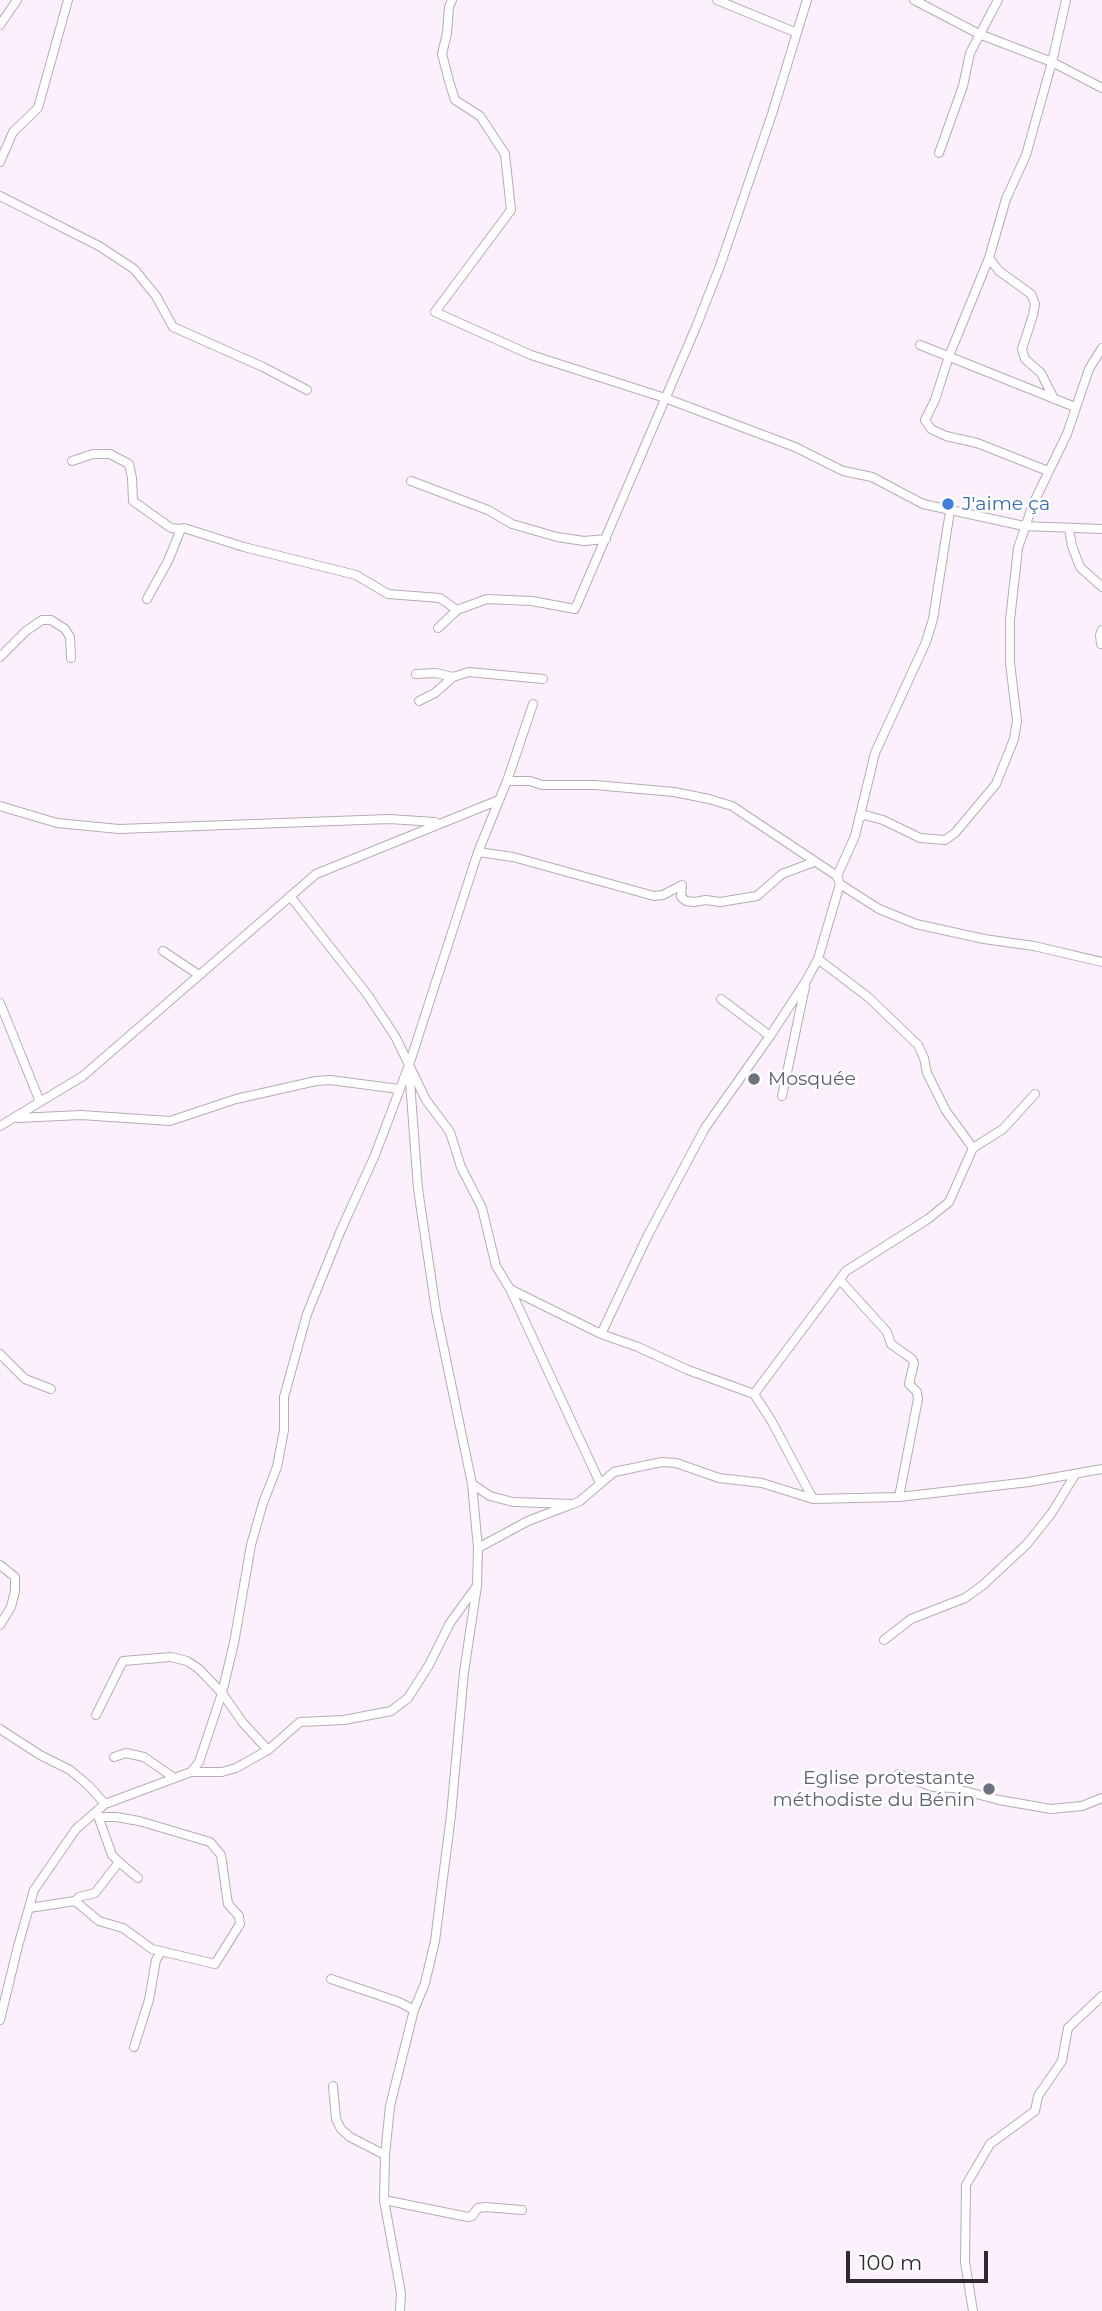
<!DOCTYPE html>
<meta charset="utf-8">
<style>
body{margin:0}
#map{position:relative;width:1102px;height:2311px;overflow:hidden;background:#fcf0fc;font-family:Montserrat,sans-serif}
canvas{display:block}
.scale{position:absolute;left:846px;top:2251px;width:142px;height:32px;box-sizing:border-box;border:4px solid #2e2a2f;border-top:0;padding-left:9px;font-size:21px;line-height:24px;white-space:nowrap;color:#2e2a2f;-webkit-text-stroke:5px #fff;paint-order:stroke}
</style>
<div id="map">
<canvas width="1102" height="2311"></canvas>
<div class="scale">100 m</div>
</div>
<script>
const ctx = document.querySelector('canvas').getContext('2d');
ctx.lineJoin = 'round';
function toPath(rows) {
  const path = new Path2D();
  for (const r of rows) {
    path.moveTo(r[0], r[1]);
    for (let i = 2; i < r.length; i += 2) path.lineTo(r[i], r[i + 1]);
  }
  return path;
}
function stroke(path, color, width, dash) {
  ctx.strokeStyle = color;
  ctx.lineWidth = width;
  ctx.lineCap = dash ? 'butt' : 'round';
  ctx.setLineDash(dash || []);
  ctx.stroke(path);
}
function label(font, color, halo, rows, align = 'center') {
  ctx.font = font + ' Montserrat,sans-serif';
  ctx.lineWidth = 5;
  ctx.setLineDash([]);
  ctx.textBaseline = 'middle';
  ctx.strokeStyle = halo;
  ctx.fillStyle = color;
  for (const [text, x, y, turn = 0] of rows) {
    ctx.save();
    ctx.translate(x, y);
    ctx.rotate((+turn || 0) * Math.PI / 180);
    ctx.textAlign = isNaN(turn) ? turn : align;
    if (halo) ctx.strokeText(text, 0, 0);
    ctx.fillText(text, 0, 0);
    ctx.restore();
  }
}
const street = toPath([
 [452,0,449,7,447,33,442,54,449,81,455,100,480,116,505,154,511,210,435,312,531,355,665,398,795,447,843,471,872,477,923,504,1024,526,1102,529],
 [717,0,797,33],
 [914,0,979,34,1052,62,1102,88],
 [0,25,17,0],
 [939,153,963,86,970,53,998,0],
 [0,162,13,132,38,108,68,0],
 [0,196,99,246,134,269,156,296,173,327,263,367,307,390],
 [989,258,999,271,1031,294,1035,304,1033,315,1022,349,1025,359,1041,373,1054,399],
 [920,345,1075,407],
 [72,461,93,454,110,454,129,464,132,478,133,501,171,528,181,529],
 [1048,471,977,443,946,436,931,429,925,420,935,400,949,356,989,258,1006,199,1026,155,1052,62,1066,0],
 [411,481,488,510,512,524,557,537,584,541,606,539],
 [1069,529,1072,546,1080,567,1102,587],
 [147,599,168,561,181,529,184,528,244,547,356,575,388,594,440,598,457,610],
 [438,628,457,610,487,599,532,601,575,609,696,327,720,266,772,114,807,0],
 [1101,644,1100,635,1102,630],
 [0,657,26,631,42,620,51,620,65,629,70,637,71,658],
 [416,674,436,673,453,677,469,672,543,679],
 [419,701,435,693,453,677],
 [507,781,530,781,542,785,595,785,674,792,709,799,732,806,837,876],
 [0,806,57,823,119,829,389,819,435,822],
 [861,817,861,814,883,820,920,838,945,840,955,833,996,784,1014,739,1017,721,1010,663,1010,620,1018,548,1033,504,1067,434,1089,369,1102,348],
 [478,852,513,857,654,896,663,895,682,885,681,897,686,901,694,902,706,900,720,902,757,896,782,874,814,862],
 [840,884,879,909,916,924,984,939,1034,946,1102,962],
 [290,896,367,994,395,1036,426,1100,450,1132,461,1167,482,1208,496,1266,510,1289,600,1483],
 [163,951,199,975],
 [721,999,770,1036],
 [0,1003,40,1102],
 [782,1096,805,987],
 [18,1118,81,1115,170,1121,236,1099,316,1081,330,1080,399,1089],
 [0,1126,83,1076,316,874,499,800],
 [973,1148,1003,1129,1035,1094],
 [840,1280,887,1332,891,1344,912,1359,914,1363,909,1384,917,1392,918,1399,899,1497],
 [510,1289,601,1334,638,1347,688,1370,754,1394,771,1420,813,1499,899,1497,1029,1482,1102,1469],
 [601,1334,648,1235,705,1128,770,1036,806,981,818,959,840,884,837,876,855,836,875,753,926,642,933,619,950,511],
 [0,1354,25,1379,51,1389],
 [754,1394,846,1271,928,1219,949,1202,973,1148,946,1111,927,1073,924,1058,918,1045,868,997,818,959],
 [472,1484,490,1496,513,1502,573,1504,580,1501,614,1472,662,1462,676,1463,719,1478,762,1483,813,1499],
 [478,1548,528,1521,570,1505],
 [0,1565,15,1577,15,1591,11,1607,0,1625],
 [884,1640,911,1619,965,1598,983,1585,1027,1544,1051,1514,1075,1475],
 [96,1715,123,1661,171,1657,187,1661,199,1669,222,1693,243,1723,268,1750],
 [0,1729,40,1755,70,1770,88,1785,105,1804],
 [114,1757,126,1753,144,1757,173,1777],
 [191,1772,222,1772,236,1768,268,1750,300,1722,344,1720,391,1711,408,1698,429,1665,450,1623,476,1587],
 [898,1774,933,1787,953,1788,999,1800,1051,1809,1082,1806,1102,1798],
 [119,1862,138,1878],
 [75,1901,99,1921,123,1928,152,1949,215,1964,240,1924,239,1916,228,1904,221,1855,210,1842,139,1821,116,1817,100,1817],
 [29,1908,75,1901,79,1897,95,1893,119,1862,112,1855,97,1813],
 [331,1979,399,2002,414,2010],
 [0,2020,18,1946,34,1890,76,1829,105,1804,191,1772,199,1762,222,1693,234,1643,251,1545,263,1503,277,1467,284,1430,284,1397,307,1314,341,1230,375,1155,409,1065,478,852,507,781,533,704],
 [134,2047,149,2000,156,1960,161,1952],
 [333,2086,336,2119,341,2129,350,2137,385,2155],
 [384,2200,468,2217,472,2216,478,2208,485,2207,522,2210],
 [400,2311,401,2293,384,2200,385,2155,390,2106,414,2010,425,1983,435,1941,451,1815,464,1672,477,1586,478,1548,472,1484,436,1311,418,1189,409,1068],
 [973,2311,965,2262,966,2185,990,2144,1035,2111,1038,2096,1062,2061,1068,2028,1102,1996]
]);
const markers = [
 [948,504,7,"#3f7fe0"],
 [754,1079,7,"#6b7280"],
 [989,1789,7,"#6b7280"]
];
const shopNames = [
 ["J'aime ça",962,504]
];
const worshipNames = [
 ["Mosquée",768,1079],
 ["Eglise protestante",975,1778,"right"],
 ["méthodiste du Bénin",975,1800,"right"]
];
stroke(street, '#b6abb7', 10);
stroke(street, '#fff', 8);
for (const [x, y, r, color] of markers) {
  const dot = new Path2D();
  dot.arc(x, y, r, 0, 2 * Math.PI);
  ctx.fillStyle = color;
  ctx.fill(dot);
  stroke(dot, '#fff', 2.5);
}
label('19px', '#366cbe', '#fff', shopNames, 'left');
label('19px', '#5b616d', '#fff', worshipNames, 'left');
</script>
